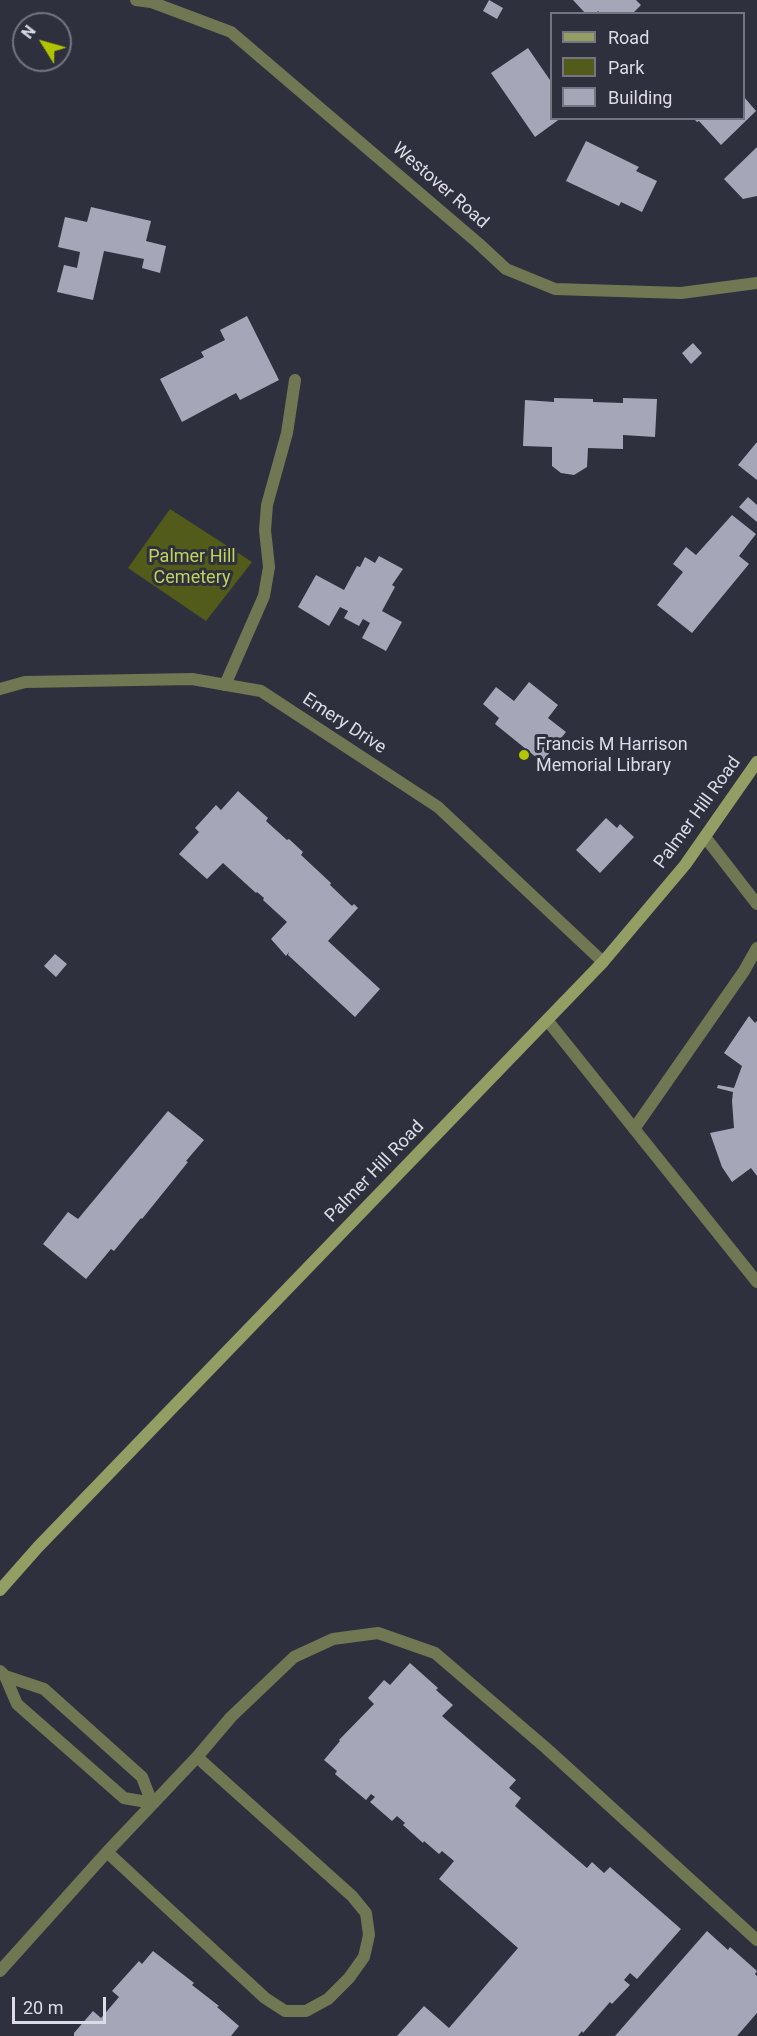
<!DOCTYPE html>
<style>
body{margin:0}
#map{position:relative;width:757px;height:2036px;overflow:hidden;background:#2f303e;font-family:Roboto,sans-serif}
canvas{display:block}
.legend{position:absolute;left:550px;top:12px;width:195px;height:108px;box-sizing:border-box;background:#2f303e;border:2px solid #747581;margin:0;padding:8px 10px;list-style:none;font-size:18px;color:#dbdce5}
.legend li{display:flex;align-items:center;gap:12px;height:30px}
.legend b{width:30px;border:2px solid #747581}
.north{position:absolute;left:12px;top:12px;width:60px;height:60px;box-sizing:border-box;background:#2f303e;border:2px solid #747581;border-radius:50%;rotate:307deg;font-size:16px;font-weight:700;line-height:24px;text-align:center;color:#dbdce5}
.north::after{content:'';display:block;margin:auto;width:21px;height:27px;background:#b1c500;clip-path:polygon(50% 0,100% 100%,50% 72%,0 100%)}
.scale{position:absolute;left:12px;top:1997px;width:94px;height:27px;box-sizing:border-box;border:3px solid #dbdce5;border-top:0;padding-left:8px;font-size:18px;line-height:21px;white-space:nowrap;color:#dbdce5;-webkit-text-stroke:4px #2f303e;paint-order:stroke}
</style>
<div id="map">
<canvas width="757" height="2036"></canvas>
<ul class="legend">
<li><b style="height:8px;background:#939e64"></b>Road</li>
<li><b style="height:16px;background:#525b19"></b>Park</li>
<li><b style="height:16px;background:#a5a7b9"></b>Building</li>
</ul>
<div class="north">N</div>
<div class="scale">20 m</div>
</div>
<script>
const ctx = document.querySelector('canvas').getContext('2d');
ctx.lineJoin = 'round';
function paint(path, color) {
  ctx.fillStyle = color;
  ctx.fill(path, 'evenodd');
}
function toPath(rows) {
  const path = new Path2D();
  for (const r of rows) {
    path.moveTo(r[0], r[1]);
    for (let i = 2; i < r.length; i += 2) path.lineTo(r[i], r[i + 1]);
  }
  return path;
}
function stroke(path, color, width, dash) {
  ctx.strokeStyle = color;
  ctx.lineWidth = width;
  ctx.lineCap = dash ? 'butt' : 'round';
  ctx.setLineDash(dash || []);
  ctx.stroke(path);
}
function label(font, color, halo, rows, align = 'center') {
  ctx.font = font + ' Roboto,sans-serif';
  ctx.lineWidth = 6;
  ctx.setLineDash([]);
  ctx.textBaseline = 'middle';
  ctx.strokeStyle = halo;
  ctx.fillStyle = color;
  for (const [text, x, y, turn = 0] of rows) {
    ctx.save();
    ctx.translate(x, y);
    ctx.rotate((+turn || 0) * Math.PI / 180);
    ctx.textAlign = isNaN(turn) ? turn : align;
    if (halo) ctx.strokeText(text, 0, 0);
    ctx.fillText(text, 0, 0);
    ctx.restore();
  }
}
const green = toPath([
 [170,509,252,562,206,621,128,568]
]);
const building = toPath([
 [489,0,503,8,497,19,483,11],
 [573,0,636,0,641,5,632,14,601,14,598,11,596,14,586,14],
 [528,48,552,83,552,118,561,118,535,137,491,73],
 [744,97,756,111,721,145,699,121,697,122,693,118,744,118],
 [586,141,639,167,636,171,657,181,642,212,621,202,619,206,566,181],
 [757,147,757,196,743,199,724,179],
 [91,207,151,221,146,241,166,246,160,273,142,268,144,259,104,251,93,300,57,292,64,265,77,268,80,252,58,247,65,217,87,222],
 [247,316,279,380,240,400,236,393,182,422,160,379,204,357,201,352,225,340,220,330],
 [693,343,702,353,691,364,682,353],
 [554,398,593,399,593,402,623,403,623,398,657,399,655,437,623,435,623,449,588,448,587,467,574,475,561,473,552,466,552,447,523,446,525,400,554,402],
 [757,442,757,480,738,465],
 [748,497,757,505,757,522,739,507],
 [732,515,756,534,739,556,749,564,692,633,657,605,683,572,673,564,686,547,696,555],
 [379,556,403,569,392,585,395,587,382,611,402,622,386,651,362,638,370,623,363,619,359,626,344,618,348,611,340,607,329,626,298,607,316,575,344,590,357,566,360,567,365,557,375,563],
 [529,682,558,705,548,718,566,732,542,762,495,724,499,718,483,704,496,687,514,701],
 [238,791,268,818,266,821,287,840,289,839,303,852,301,855,331,883,330,885,352,906,354,904,358,908,328,941,380,989,355,1017,301,967,288,955,289,952,286,956,271,939,287,922,263,900,264,898,257,892,256,893,223,863,207,879,179,854,199,832,195,828,216,805,221,810],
 [606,818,617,828,620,824,634,837,600,873,576,850],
 [55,954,67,964,56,977,44,966],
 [749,1016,755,1023,757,1021,757,1176,751,1168,732,1182,722,1167,710,1133,734,1128,732,1101,733,1092,717,1088,718,1085,734,1088,742,1066,724,1053],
 [168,1111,204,1140,186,1161,188,1162,142,1219,141,1218,114,1251,111,1249,86,1279,43,1244,68,1212,78,1219],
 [410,1663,438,1688,436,1690,453,1705,442,1716,516,1780,509,1788,521,1798,515,1806,587,1868,592,1862,604,1873,610,1867,681,1929,637,1979,630,1973,624,1980,630,1985,612,2004,610,2002,583,2033,582,2031,578,2036,397,2036,424,2006,449,2028,518,1948,439,1879,454,1861,442,1851,439,1854,424,1841,423,1843,403,1825,405,1823,397,1816,392,1821,370,1802,375,1797,371,1794,366,1800,335,1774,337,1771,324,1760,340,1741,339,1740,374,1704,368,1698,384,1680,390,1685],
 [707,1931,728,1950,730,1947,757,1971,755,1974,757,1976,757,2013,737,2036,615,2036],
 [153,1951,194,1983,192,1985,219,2006,217,2007,239,2026,231,2036,74,2036,74,2033,93,2011,101,2018,119,1997,112,1991,139,1961,142,1964]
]);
const service = toPath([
 [225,685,264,596,269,567,265,530,267,505,287,433,295,380],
 [705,837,757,904],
 [547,1020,757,1282],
 [634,1129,744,971,757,948],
 [0,1671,5,1676,44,1689,142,1777,152,1803,124,1798,17,1704,5,1676],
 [107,1852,265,1998,285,2011,306,2011,328,1999,349,1978,364,1957,369,1935,366,1913,352,1896,197,1757],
 [0,1971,107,1852,197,1757,231,1717,294,1657,333,1639,378,1633,435,1653,546,1748,757,1940]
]);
const minor = toPath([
 [0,689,25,682,192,679,261,691,438,807,603,962]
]);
const tertiary = toPath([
 [136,0,151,2,231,32,478,243,506,269,555,289,681,293,757,283]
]);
const secondary = toPath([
 [0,1590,38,1547,603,962,685,865,757,762]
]);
const markers = [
 [524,755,6,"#b1c500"]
];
const streetNames = [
 ["Westover Road",440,186,41],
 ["Emery Drive",344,724,33],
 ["Palmer Hill Road",698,813,-54],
 ["Palmer Hill Road",375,1172,-46]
];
const parkNames = [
 ["Palmer Hill",192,557],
 ["Cemetery",192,578]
];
const poiNames = [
 ["Francis M Harrison",536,745],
 ["Memorial Library",536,766]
];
paint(green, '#525b19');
paint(building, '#a5a7b9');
stroke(service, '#707753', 12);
stroke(minor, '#707753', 12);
stroke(tertiary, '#707753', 12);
stroke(secondary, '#939e64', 12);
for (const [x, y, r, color] of markers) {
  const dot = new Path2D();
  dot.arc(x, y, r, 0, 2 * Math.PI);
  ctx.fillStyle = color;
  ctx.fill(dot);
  stroke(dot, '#2f303e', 2);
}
label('18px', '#dbdce5', '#2f303e', streetNames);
label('18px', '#c1d359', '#2f303e', parkNames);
label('18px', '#dbdce5', '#2f303e', poiNames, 'left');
</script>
